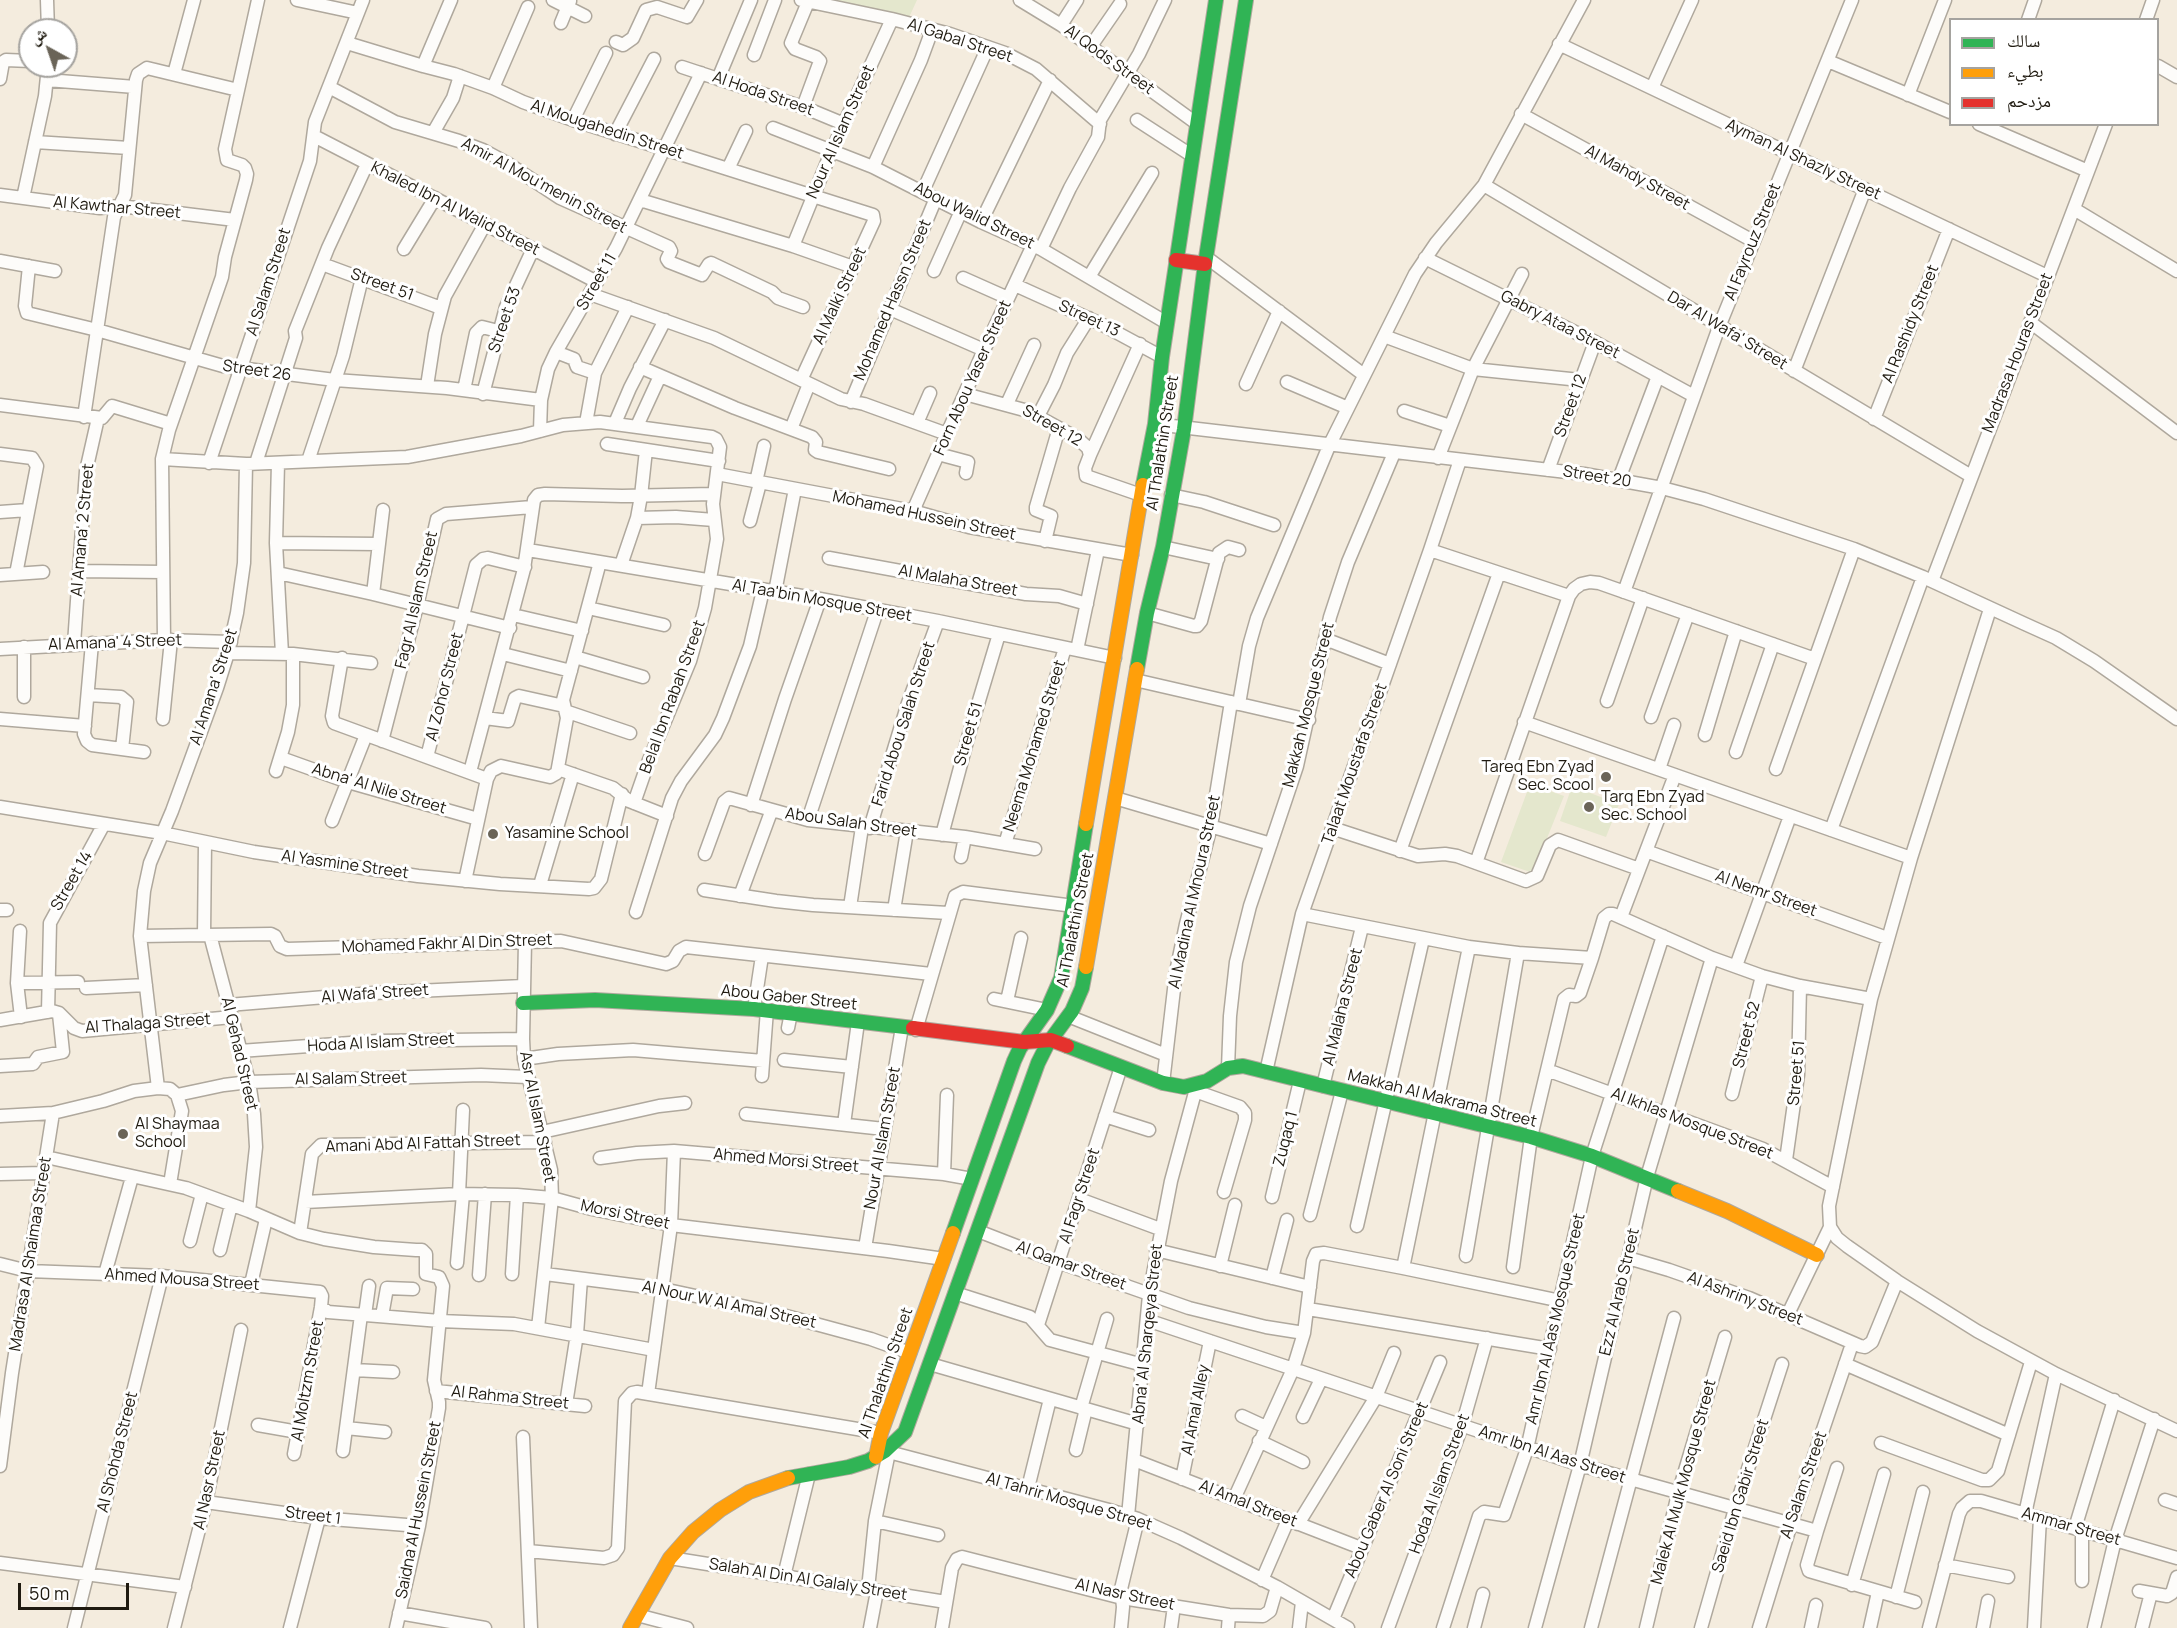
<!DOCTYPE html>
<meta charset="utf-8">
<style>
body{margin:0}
#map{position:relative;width:2177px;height:1628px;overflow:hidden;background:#f4ecde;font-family:Manrope,"Noto Naskh Arabic",sans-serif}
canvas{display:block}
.legend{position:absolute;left:1949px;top:18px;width:210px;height:108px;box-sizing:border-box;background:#fff;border:2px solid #a5a39f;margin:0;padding:8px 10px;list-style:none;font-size:18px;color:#1f1a10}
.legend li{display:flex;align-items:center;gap:12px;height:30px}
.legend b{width:30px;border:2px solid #a5a39f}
.north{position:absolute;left:18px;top:18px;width:60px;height:60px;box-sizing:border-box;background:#fff;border:2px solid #a5a39f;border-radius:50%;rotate:320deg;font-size:16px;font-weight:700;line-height:24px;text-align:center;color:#1f1a10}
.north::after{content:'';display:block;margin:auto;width:21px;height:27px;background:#6a6458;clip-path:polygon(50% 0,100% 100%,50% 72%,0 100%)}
.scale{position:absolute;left:18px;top:1583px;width:111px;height:27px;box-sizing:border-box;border:3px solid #1f1a10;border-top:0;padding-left:8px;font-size:18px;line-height:21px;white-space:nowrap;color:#1f1a10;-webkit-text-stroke:4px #fff;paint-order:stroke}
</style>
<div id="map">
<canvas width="2177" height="1628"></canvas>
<ul class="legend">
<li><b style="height:8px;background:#30b455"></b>سالك</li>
<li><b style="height:8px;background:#ff9f0a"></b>بطيء</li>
<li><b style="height:8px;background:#e5322d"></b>مزدحم</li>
</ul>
<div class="north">ش</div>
<div class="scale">50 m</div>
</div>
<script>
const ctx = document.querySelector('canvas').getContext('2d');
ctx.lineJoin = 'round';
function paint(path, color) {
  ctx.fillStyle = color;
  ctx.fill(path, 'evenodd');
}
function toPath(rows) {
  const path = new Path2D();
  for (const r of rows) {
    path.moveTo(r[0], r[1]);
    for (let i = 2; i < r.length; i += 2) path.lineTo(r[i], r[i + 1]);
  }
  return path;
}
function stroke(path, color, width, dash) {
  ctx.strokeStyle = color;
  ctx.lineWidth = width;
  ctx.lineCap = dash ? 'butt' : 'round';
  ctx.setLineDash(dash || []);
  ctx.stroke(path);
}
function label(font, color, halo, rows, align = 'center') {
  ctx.font = font + ' Manrope,sans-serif';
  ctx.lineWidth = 6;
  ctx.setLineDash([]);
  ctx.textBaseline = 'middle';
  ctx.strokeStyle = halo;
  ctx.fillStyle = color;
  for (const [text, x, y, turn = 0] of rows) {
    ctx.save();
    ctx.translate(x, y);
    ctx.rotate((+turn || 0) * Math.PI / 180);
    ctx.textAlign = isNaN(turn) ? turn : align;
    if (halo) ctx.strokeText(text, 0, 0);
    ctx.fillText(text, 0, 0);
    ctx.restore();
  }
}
const green = toPath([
 [805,0,917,0,906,24],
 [1530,784,1564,796,1533,873,1501,862],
 [1572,786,1619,804,1606,837,1560,821]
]);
const street = toPath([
 [47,0,48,30],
 [297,0,358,13],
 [553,0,585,16],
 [801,0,892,19,950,34,1005,53,1036,69,1100,124],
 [1020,0,1061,25,1196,123],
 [2028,20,2035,0],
 [2146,20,2153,0],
 [561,23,570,1],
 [1061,25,1077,0],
 [616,42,623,45,633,38,646,10,657,7,687,17,697,0],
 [347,43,423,66,454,74,493,88,523,102,573,120,873,215,874,221,801,380],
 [1559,44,2047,276],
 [1091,46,1120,4],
 [754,55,775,0],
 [1828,61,1950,112],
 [423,66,451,0],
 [2158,66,2177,77],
 [682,67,803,107,844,124],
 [174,74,194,0],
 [0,79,3,62,6,60,30,61],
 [718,79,751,0],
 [47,80,135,87],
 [329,87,395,122,459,141,483,150,507,163,560,198,669,247,671,251,667,259,669,262,702,275,709,264,711,263,772,292,778,298,803,307],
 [493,88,528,7],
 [1652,88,1692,0],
 [1908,95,1945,0],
 [803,107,820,61,816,57,795,49,791,43,808,2],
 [1521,114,1753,241],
 [573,120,606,53],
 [1137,120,1191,155],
 [1979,124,2088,171],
 [773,128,873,167,981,222,1041,249,1167,323],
 [433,133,453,98,460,76],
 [615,134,654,59],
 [314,136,597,282],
 [35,142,129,148],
 [873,167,921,60,932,30],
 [728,169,746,131],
 [1484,185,1971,476],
 [923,191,988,47],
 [0,195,100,208,120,206,235,220],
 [23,198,45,96,48,66],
 [640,200,793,246,853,267],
 [2074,209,2177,271],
 [981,222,1050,80],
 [793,246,832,150,892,19],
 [404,249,435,198],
 [1041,249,1070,188,1098,137,1100,120,1139,54,1165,0],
 [1206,257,1364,375],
 [1425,258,1595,342,1694,396],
 [0,261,55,271],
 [322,264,441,308],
 [29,266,25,306,27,313,97,330,223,366,335,380,447,388,541,400],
 [934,271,961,211],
 [1089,277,1152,173],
 [963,278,1008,298],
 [1015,285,1099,323,1162,357],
 [590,294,714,338,841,399,864,404,947,434],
 [890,309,984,350],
 [2030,322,2177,433],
 [1384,336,1473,369,1580,380],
 [556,352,574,359,577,367,595,373],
 [640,367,735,408,812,437,816,442,815,450,818,452,889,469],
 [1794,371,1865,189],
 [1287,382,1348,408],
 [1246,384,1279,311],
 [427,386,435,334,445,296,485,224],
 [464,390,476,333,482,327,498,331],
 [483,394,506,307,533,249],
 [965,394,1028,411,1077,438,1088,448,1090,455,1085,468,1086,476,1141,495],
 [851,402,936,198],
 [1007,404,1034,345],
 [0,405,102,418,112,406,171,424],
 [1404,411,1450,426],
 [1038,416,1054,385,1067,353,1089,318],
 [84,417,114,217,125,195,136,80,138,74,147,68,238,90],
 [1874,419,1949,229],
 [586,423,595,373,628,307],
 [615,423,630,388,665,320],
 [917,423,930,393],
 [1155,424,1584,474,1662,488,1704,499,1854,549,1923,577,2025,624,2056,638,2094,661,2177,719],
 [637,426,660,376],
 [791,429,809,384],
 [540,431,541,400,548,369,556,352,616,248,701,73],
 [607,444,719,461],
 [0,454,32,458,37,466,16,574],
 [938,454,968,462,966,473],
 [1090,455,1140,344],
 [1438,458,1473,369,1522,274],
 [162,459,246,464,407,457,521,436,563,425,600,422,712,437,716,439,720,447,713,504,717,539,705,608,690,661,649,760,634,803],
 [308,461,343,356,362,278],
 [209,463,310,161,315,122,363,0],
 [256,463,296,338,295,331,328,248,367,164],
 [278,463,276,543,282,654],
 [1548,470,1595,342],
 [717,474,913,511,969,527,1132,555],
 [1619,479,1658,376],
 [756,482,764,446],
 [1171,495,1204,502,1274,525],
 [913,511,984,350,1033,245],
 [0,512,28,510],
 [637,518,676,517,714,520],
 [750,521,760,483],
 [1045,541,1051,516,1036,510,1036,507,1059,428],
 [276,543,379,544],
 [1163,547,1218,559],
 [528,550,820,599,938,621,1115,658],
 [1430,550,1569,596],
 [829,558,1026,594,1059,596,1087,604],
 [621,565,637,518,641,496,646,450],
 [80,571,163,572],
 [278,573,373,594,510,628],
 [0,575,43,572],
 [1932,581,2106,124],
 [775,592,795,489],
 [1624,592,1719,327,1852,0],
 [373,594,383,510],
 [588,608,664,625],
 [1990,609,1911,858,1871,999,1829,1206,1830,1227,1837,1238,1847,1246,1897,1281,1977,1331,2056,1374,2177,1431],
 [1147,613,1194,626,1197,626,1201,621,1219,553,1228,547,1239,550],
 [513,615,582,631],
 [1325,639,1390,664],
 [164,640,162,459,169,430,222,277,225,257,246,180,247,174,245,168,242,165,227,160,225,149,258,0],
 [92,643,84,734,87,741,92,745,144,752],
 [74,644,86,471,98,418],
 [0,649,164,640,231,642],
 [1077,650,1098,550],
 [228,653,293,654,371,663],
 [503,654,571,671],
 [575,657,643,677],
 [342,658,332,716,334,723,487,779],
 [1135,680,1309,720],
 [88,695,121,697,127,702,122,749],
 [24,697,24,647],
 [1607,701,1643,598],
 [1239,704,1249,646,1257,618,1329,446,1415,274,1436,243,1484,185,1584,0],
 [568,712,630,733],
 [1651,717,1688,614],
 [485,718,508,721,515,698,519,696,564,706],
 [0,719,85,726],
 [163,719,171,640],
 [1524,722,1911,858],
 [1705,735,1736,631],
 [382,741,417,606,437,519,446,514,532,507],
 [1736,752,1773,644],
 [427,757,476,565,483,559,488,558,525,567],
 [281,758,348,782,478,819],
 [558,769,613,788,629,801,667,816],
 [1659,769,1674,725],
 [1776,769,1854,549],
 [276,771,288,732,293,705,293,654],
 [470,772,524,569,534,500,538,495,545,494,622,496,713,494],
 [1115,798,1271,844],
 [751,805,785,699,820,599],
 [0,807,162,833,254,852,418,876,500,884,589,889,594,888,601,879,622,794],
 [808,820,877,611],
 [332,821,366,735],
 [870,828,908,703,938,621],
 [1332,828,1418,856,1445,854,1457,856,1526,881,1537,876,1550,845,1558,840,1639,869],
 [1831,830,1923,577],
 [942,835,969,734,999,634],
 [1005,844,1065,648],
 [1400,851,1499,573],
 [1646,851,1887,938],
 [705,854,724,802,729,798,808,820,965,837,1035,849],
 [961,857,965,837],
 [1476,863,1569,596,1574,589,1581,584,1590,582,1599,583,1815,659],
 [465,881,487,779,491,771,501,766,550,777,557,773,567,718,563,700,600,562],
 [540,885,573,774],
 [704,890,776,901,813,905,948,913],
 [740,896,771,812],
 [850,907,862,827],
 [0,910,7,910],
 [894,910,907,831],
 [636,912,672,798,681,781,715,735,723,718,750,646,763,590],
 [1302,914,1469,947,1518,953,1592,958,1604,918,1609,914,1613,914,1712,958,1762,976,1800,986,1871,999],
 [1621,917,1675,775],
 [20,931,17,983,21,1017],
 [204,935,205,843],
 [210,935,249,1082,254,1114,256,1147,249,1211],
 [140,936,271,934,275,936,280,946,287,949,561,941,666,964,673,961,679,951,686,947,931,974],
 [525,942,523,1039,524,1059,551,1170,552,1198,538,1328],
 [1736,966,1790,816],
 [17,983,78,982],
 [86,988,146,985],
 [994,999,1047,1010],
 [1007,1001,1021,938],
 [228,1005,374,993,523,986],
 [754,1009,762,956],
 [48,1012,50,923,104,824],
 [1068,1016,1166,1055],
 [0,1020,52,1011,59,1013,74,1028,82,1031,232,1017],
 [788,1028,791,1013],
 [916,1030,955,896,963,892,1074,906],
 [240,1051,378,1041,523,1039],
 [524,1059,558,1054,633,1050,763,1061],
 [784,1060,852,1067],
 [0,1066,33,1064,38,1057,63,1052,59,1014],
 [1228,1068,1230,1016,1236,962,1250,906,1297,766,1330,617,1348,562,1394,453],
 [1547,1070,1763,1149,1833,1187],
 [1266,1072,1302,914,1430,550,1460,460],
 [762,1076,767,1010],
 [1163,1083,1176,972,1186,924,1211,826,1231,702],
 [1323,1086,1362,927],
 [158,1088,140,936,144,891,150,863,172,811,217,688,228,653,237,613,244,563,246,464],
 [1195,1091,1240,1107,1245,1113,1245,1120,1224,1192],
 [1732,1094,1762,976],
 [177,1095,224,1085,249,1082,481,1075,527,1077],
 [746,1114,884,1129],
 [0,1116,53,1113,103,1101,134,1091,158,1088,170,1089,177,1095,182,1111,170,1184],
 [1105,1116,1149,1130],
 [844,1124,858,1022],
 [542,1132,659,1106,685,1103],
 [46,1157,186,1188,249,1211,300,1233,324,1239,374,1247,416,1250,422,1250,426,1254,426,1274,439,1277,443,1286,434,1380,439,1402,439,1408,419,1526,396,1628],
 [600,1158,637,1153,674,1151,944,1174,972,1179],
 [1786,1160,1798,1075,1800,986],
 [0,1174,43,1173],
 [944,1174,947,1095],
 [459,1194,463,1110],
 [1272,1197,1300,1081],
 [1079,1199,1160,1229],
 [305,1202,459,1194,517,1195,552,1198,592,1209,671,1225,888,1251,944,1259],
 [1310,1215,1342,1091],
 [1357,1226,1423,939],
 [978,1231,1058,1262,1189,1308,1266,1327,1304,1333],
 [300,1233,312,1154,321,1145,545,1142],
 [190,1241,202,1194],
 [865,1248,902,1027],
 [220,1250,231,1205],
 [1156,1250,1310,1287],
 [1466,1256,1518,953],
 [1628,1258,1669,1270,1749,1298,1860,1346,1865,1347,1872,1342,1897,1281],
 [457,1263,463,1194],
 [0,1264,28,1271,162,1276,320,1292,322,1296,321,1307,294,1454],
 [1220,1266,1235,1205],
 [1513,1267,1531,1137,1564,999,1569,995,1576,996,1580,993,1592,958],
 [1403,1268,1469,947],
 [105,1274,132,1177],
 [512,1274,517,1195],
 [545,1274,663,1289,775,1313,871,1339,910,1353],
 [479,1275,485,1194],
 [1272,1278,1287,1220],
 [251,1284,266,1219],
 [955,1293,1030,1317,1050,1340,1143,1365],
 [321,1307,328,1312,440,1321,514,1324,654,1350],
 [1308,1309,1550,1349],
 [1788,1314,1830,1227],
 [365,1315,369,1286],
 [382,1316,387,1288,413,1289],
 [1147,1320,1580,1465,1817,1531,1807,1565,1809,1571,1915,1602],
 [1038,1325,1121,1067],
 [930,1364,1138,1424],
 [1845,1364,2009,1435],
 [354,1370,393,1372],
 [436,1391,585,1406],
 [648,1394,671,1225,674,1151],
 [566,1404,577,1334,581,1279],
 [1081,1408,1107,1319],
 [1242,1416,1266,1427],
 [1303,1417,1321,1379],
 [258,1425,298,1432],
 [346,1428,385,1432],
 [523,1437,531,1628],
 [1259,1441,1303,1462],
 [1881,1443,1982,1480,1989,1480,1998,1471,2031,1362],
 [881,1450,1109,1510,1138,1519,1181,1538,1277,1587,1348,1628],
 [1076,1450,1086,1409],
 [343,1451,361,1315],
 [1134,1460,1361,1548],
 [0,1466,12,1373,53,1113],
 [1182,1479,1210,1341],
 [1028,1488,1050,1399],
 [1234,1499,1293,1369,1304,1333,1313,1261,1316,1254,1324,1253,1403,1268,1561,1301],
 [2165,1500,2177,1504],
 [206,1502,319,1518,419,1526],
 [2025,1514,2056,1374],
 [1128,1516,1149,1295,1171,1181,1197,1085],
 [875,1521,938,1535],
 [1298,1524,1376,1397,1394,1353],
 [2075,1528,2114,1400],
 [2082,1530,2082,1581],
 [1817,1531,1837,1468],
 [528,1551,604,1558,613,1555,618,1548,625,1401,632,1393,637,1392,881,1433],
 [670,1558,946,1602],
 [0,1563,185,1587],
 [1945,1565,2008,1577],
 [784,1576,809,1474],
 [1262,1580,1288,1520],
 [1852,1585,1884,1474],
 [868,1589,875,1521,889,1452],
 [2139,1591,2167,1596,2172,1593,2177,1577],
 [1896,1597,1923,1492],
 [399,1613,485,1628],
 [637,1615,687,1628],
 [1333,1619,1440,1362],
 [74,1628,162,1276],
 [174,1628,206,1502,241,1330],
 [290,1628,319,1518],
 [870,1628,877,1591],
 [942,1628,952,1568,957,1559,962,1557,1122,1598,1229,1615,1263,1616,1270,1611,1277,1587],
 [1121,1628,1123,1607,1121,1589,1138,1519],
 [1171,1628,1174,1606],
 [1228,1628,1229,1615],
 [1299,1628,1302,1602],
 [1388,1628,1462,1426,1487,1338],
 [1443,1628,1479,1516,1484,1512,1504,1515,1527,1449,1592,1156,1663,936],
 [1474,1628,1483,1594],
 [1535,1628,1580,1465,1647,1177,1712,958],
 [1591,1628,1674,1318],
 [1646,1628,1678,1494,1725,1337],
 [1701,1628,1735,1509,1782,1364],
 [1759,1628,1791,1524,1852,1344],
 [1811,1628,1816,1605],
 [1870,1628,1878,1592],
 [1929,1628,1959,1514,1962,1508,1970,1501,1981,1501,2177,1558],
 [1983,1628,1988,1601],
 [2034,1628,2040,1518],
 [2094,1628,2115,1540,2154,1419],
 [2142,1628,2151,1593]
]);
const fast = toPath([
 [1143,485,1155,424,1162,357,1216,0],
 [1137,669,1147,613,1163,547,1184,429,1205,264,1246,0],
 [523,1003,595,1000,754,1009,913,1028],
 [1067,1046,1163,1083,1184,1087,1207,1081,1228,1068,1243,1066,1531,1137,1592,1156,1678,1191],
 [953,1233,1014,1061,1020,1048,1047,1010,1061,978,1086,824],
 [788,1478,849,1467,868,1461,885,1451,905,1432,1038,1063,1047,1045,1072,1011,1082,988,1086,967]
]);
const slow = toPath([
 [1086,824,1143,485],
 [1086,967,1137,669],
 [1678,1191,1727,1211,1817,1255],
 [876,1457,881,1433,953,1233],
 [630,1628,670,1558,693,1532,720,1510,749,1492,788,1478]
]);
const jam = toPath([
 [1176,260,1205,264],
 [913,1028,1024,1042,1051,1040,1067,1046]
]);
const markers = [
 [1606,777,6,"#6a6458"],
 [1589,807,6,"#6a6458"],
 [493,834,6,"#6a6458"],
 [123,1134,6,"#6a6458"]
];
const streetNames = [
 ["Al Gabal Street",960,41,18],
 ["Al Qods Street",1109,60,36],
 ["Al Hoda Street",763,94,19],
 ["Al Mougahedin Street",607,130,18],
 ["Nour Al Islam Street",841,132,-66],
 ["Ayman Al Shazly Street",1803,160,25],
 ["Al Mahdy Street",1637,178,29],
 ["Amir Al Mou'menin Street",544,186,28],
 ["Al Kawthar Street",117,208,5],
 ["Khaled Ibn Al Walid Street",455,209,27],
 ["Abou Walid Street",974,216,26],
 ["Al Fayrouz Street",1753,242,-68],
 ["Al Salam Street",269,282,-72],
 ["Street 11",597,282,-60],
 ["Street 51",382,285,20],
 ["Al Malki Street",840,296,-65],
 ["Mohamed Hassn Street",893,300,-67],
 ["Street 13",1089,319,25],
 ["Street 53",505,320,-71],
 ["Al Rashidy Street",1911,324,-68],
 ["Gabry Ataa Street",1560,325,27],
 ["Dar Al Wafa' Street",1727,331,31],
 ["Madrasa Houras Street",2018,353,-69],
 ["Street 26",257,371,8],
 ["Forn Abou Yaser Street",973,378,-66],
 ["Street 12",1571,406,-70],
 ["Street 12",1052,426,30],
 ["Al Thalathin Street",1163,443,-81],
 ["Street 20",1597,477,9],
 ["Mohamed Hussein Street",924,516,12],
 ["Al Amana' 2 Street",83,530,-85],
 ["Al Malaha Street",958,581,10],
 ["Fagr Al Islam Street",417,600,-77],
 ["Al Taa'bin Mosque Street",822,601,10],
 ["Al Amana' 4 Street",115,643,-2],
 ["Al Amana' Street",214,687,-72],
 ["Al Zohor Street",445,687,-76],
 ["Belal Ibn Rabah Street",673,697,-70],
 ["Makkah Mosque Street",1309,705,-76],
 ["Farid Abou Salah Street",904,724,-72],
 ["Street 51",969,734,-74],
 ["Neema Mohamed Street",1035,746,-73],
 ["Talaat Moustafa Street",1355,764,-71],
 ["Abna' Al Nile Street",379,789,17],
 ["Abou Salah Street",851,823,8],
 ["Al Yasmine Street",345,865,8],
 ["Street 14",72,881,-60],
 ["Al Madina Al Mnoura Street",1195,892,-78],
 ["Al Nemr Street",1766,894,20],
 ["Al Thalathin Street",1076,920,-79],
 ["Mohamed Fakhr Al Din Street",447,944,-2],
 ["Al Wafa' Street",375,994,-4],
 ["Abou Gaber Street",789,998,6],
 ["Al Malaha Street",1343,1007,-76],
 ["Al Thalaga Street",148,1024,-4],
 ["Street 52",1747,1035,-76],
 ["Hoda Al Islam Street",381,1043,-3],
 ["Al Gehad Street",239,1054,77],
 ["Street 51",1797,1073,-85],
 ["Al Salam Street",351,1079,-1],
 ["Makkah Al Makrama Street",1442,1099,14],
 ["Asr Al Islam Street",537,1117,79],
 ["Al Ikhlas Mosque Street",1692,1124,21],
 ["Nour Al Islam Street",883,1138,-80],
 ["Zuqaq 1",1286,1139,-76],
 ["Amani Abd Al Fattah Street",423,1144,-2],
 ["Ahmed Morsi Street",786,1161,5],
 ["Al Fagr Street",1080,1196,-72],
 ["Morsi Street",625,1215,12],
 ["Madrasa Al Shaimaa Street",31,1254,-81],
 ["Al Qamar Street",1071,1266,20],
 ["Ahmed Mousa Street",182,1280,4],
 ["Ezz Al Arab Street",1620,1292,-77],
 ["Al Ashriny Street",1745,1299,21],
 ["Al Nour W Al Amal Street",729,1305,12],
 ["Amr Ibn Al Aas Mosque Street",1556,1319,-77],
 ["Abna' Al Sharqeya Street",1148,1334,-84],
 ["Al Thalathin Street",886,1373,-71],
 ["Al Moltzm Street",308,1381,-80],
 ["Al Rahma Street",510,1398,6],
 ["Al Amal Alley",1196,1410,-79],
 ["Al Shohda Street",118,1452,-76],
 ["Amr Ibn Al Aas Street",1552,1455,18],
 ["Al Nasr Street",210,1480,-78],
 ["Malek Al Mulk Mosque Street",1684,1482,-75],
 ["Hoda Al Islam Street",1440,1484,-70],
 ["Al Salam Street",1804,1485,-71],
 ["Abou Gaber Al Soni Street",1387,1490,-67],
 ["Saeid Ibn Gabir Street",1741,1496,-73],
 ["Al Tahrir Mosque Street",1069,1502,16],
 ["Al Amal Street",1248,1504,21],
 ["Saidna Al Hussein Street",419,1510,-79],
 ["Street 1",313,1516,7],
 ["Ammar Street",2071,1527,16],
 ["Salah Al Din Al Galaly Street",808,1580,9],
 ["Al Nasr Street",1125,1595,12]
];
const poiNames = [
 ["Tareq Ebn Zyad",1594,768,"right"],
 ["Sec. Scool",1594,786,"right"],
 ["Tarq Ebn Zyad",1601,798],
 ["Sec. School",1601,816],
 ["Yasamine School",505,834],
 ["Al Shaymaa",135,1125],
 ["School",135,1143]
];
paint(green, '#e4e7cd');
stroke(street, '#afa89d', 15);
stroke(fast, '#afa89d', 16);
stroke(slow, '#afa89d', 16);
stroke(jam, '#afa89d', 16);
stroke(street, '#fdfcfa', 12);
stroke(fast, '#30b455', 14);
stroke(slow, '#ff9f0a', 14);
stroke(jam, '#e5322d', 14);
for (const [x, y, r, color] of markers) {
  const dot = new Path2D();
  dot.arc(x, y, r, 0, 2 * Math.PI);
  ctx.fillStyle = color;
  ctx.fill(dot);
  stroke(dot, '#fff', 2);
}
label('16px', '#1f1a10', '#fff', streetNames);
label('16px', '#1f1a10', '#fff', poiNames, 'left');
</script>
